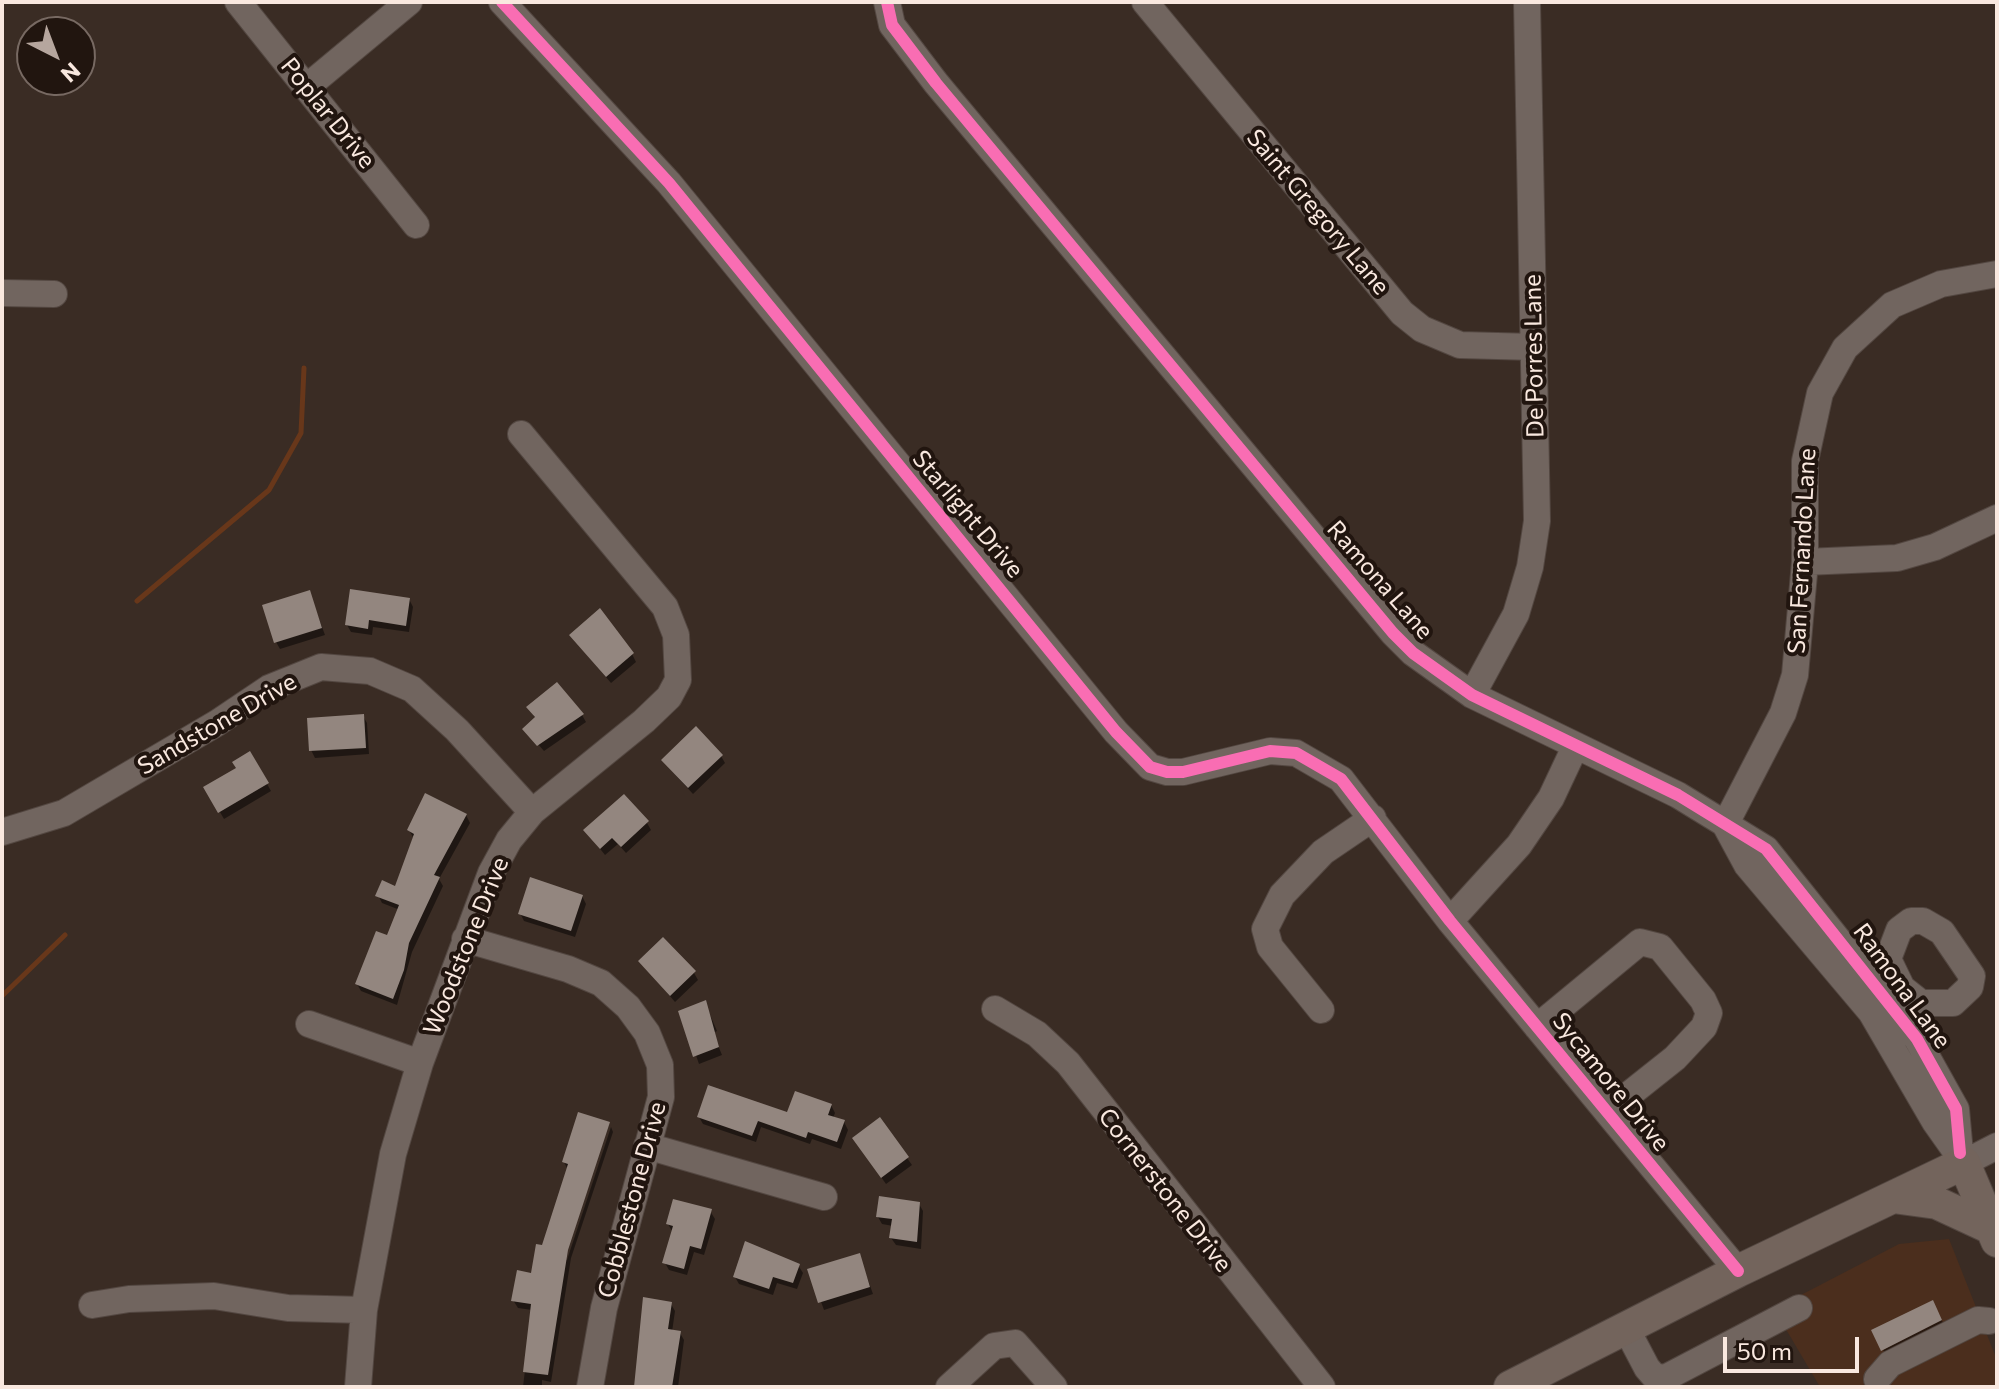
<!DOCTYPE html>
<style>
body{margin:0}
#map{position:relative;width:1999px;height:1389px;overflow:hidden;background:#3a2c24;font-family:Commissioner,sans-serif}
canvas{display:block}
.frame{position:absolute;inset:0;border:4px solid #f9e8df;pointer-events:none}
.north{position:absolute;left:16px;top:16px;width:80px;height:80px;box-sizing:border-box;background:#21150f;border:2px solid #776962;border-radius:50%;rotate:138deg;font-size:22px;font-weight:700;line-height:32px;text-align:center;color:#f9e8df}
.north::after{content:'';display:block;margin:auto;width:28px;height:36px;background:#b6a69e;clip-path:polygon(50% 0,100% 100%,50% 72%,0 100%)}
.scale{position:absolute;left:1723px;top:1337px;width:136px;height:36px;box-sizing:border-box;border:4px solid #f9e8df;border-top:0;padding-left:10px;font-size:24px;line-height:28px;white-space:nowrap;color:#f9e8df;-webkit-text-stroke:6px #21150f;paint-order:stroke}
</style>
<div id="map">
<canvas width="1999" height="1389"></canvas>
<div class="frame"></div>
<div class="north">N</div>
<div class="scale">50 m</div>
</div>
<script>
const ctx = document.querySelector('canvas').getContext('2d');
ctx.lineJoin = 'round';
function paint(path, color) {
  ctx.fillStyle = color;
  ctx.fill(path, 'evenodd');
}
function toPath(rows) {
  const path = new Path2D();
  for (const r of rows) {
    path.moveTo(r[0], r[1]);
    for (let i = 2; i < r.length; i += 2) path.lineTo(r[i], r[i + 1]);
  }
  return path;
}
function stroke(path, color, width, dash) {
  ctx.strokeStyle = color;
  ctx.lineWidth = width;
  ctx.lineCap = dash ? 'butt' : 'round';
  ctx.setLineDash(dash || []);
  ctx.stroke(path);
}
function label(font, color, halo, rows, align = 'center') {
  ctx.font = font + ' Commissioner,sans-serif';
  ctx.lineWidth = 8;
  ctx.setLineDash([]);
  ctx.textBaseline = 'middle';
  ctx.strokeStyle = halo;
  ctx.fillStyle = color;
  for (const [text, x, y, turn = 0] of rows) {
    ctx.save();
    ctx.translate(x, y);
    ctx.rotate((+turn || 0) * Math.PI / 180);
    ctx.textAlign = isNaN(turn) ? turn : align;
    if (halo) ctx.strokeText(text, 0, 0);
    ctx.fillText(text, 0, 0);
    ctx.restore();
  }
}
const built = toPath([
 [1949,1239,1997,1360,1997,1387,1820,1387,1774,1309,1899,1244]
]);
const shadow = toPath([
 [309,592,325,635,280,649,276,642],
 [409,599,413,607,409,632,373,627,372,635,351,632,347,625],
 [576,642,632,654,636,662,611,683],
 [529,708,582,715,586,722,544,751,529,734,536,719],
 [363,716,367,723,369,754,315,758,311,750],
 [250,754,271,791,224,819,206,788,239,769],
 [721,756,725,763,693,794,668,767],
 [466,815,470,823,439,879,443,886,412,952,397,1005,361,991,357,984,388,938,400,910,382,903,378,895,397,888,413,837,409,830],
 [647,823,651,830,626,853,618,844,605,855,586,831],
 [582,896,586,904,575,937,524,921,520,913],
 [640,961,694,973,698,980,675,1002],
 [705,1003,717,1031,713,1033,722,1055,699,1064,681,1012],
 [831,1105,835,1113,833,1118,844,1122,848,1130,841,1149,812,1139,810,1144,761,1127,756,1142,703,1124,699,1117,788,1115],
 [880,1120,912,1165,886,1184,859,1146],
 [609,1124,563,1259,567,1260,611,1127,613,1132,571,1258,551,1382,542,1380,542,1387,523,1387,532,1310,518,1308,513,1300,532,1275,544,1247,568,1170,564,1162],
 [919,1204,923,1211,921,1249,896,1245,891,1238,893,1226,882,1224,878,1217],
 [710,1211,715,1219,704,1255,694,1252,687,1275,669,1270,665,1263,672,1231,668,1224],
 [746,1244,798,1265,803,1273,797,1289,777,1283,773,1295,739,1284,735,1277],
 [859,1255,873,1294,824,1310,810,1271],
 [671,1304,675,1311,672,1332,680,1333,684,1340,678,1387,634,1387],
 [1939,1314,1947,1332,1890,1361,1883,1350]
]);
const stream = toPath([
 [137,601,269,490,301,433,304,368],
 [2,996,65,935]
]);
const building = toPath([
 [350,589,410,598,406,626,369,620,368,629,345,625],
 [310,590,322,628,274,643,262,605],
 [600,608,634,653,606,677,569,635],
 [557,682,584,714,537,746,522,729,535,717,526,707],
 [364,714,366,748,309,751,307,718],
 [696,726,723,755,688,788,661,760],
 [250,751,269,783,218,813,203,787,236,768,232,762],
 [425,793,467,814,434,875,440,877,409,943,404,970,393,999,355,984,376,931,387,935,399,905,375,896,382,880,395,886,414,834,407,830],
 [624,794,649,821,621,847,612,838,600,849,583,830],
 [530,877,583,895,571,931,518,914],
 [663,937,696,971,670,996,638,961],
 [706,1000,719,1047,693,1057,678,1011],
 [708,1085,787,1112,795,1091,832,1104,828,1115,845,1120,837,1142,808,1132,806,1138,758,1121,752,1136,697,1117],
 [578,1112,610,1122,568,1250,548,1375,523,1372,531,1304,511,1301,517,1270,531,1273,536,1244,542,1245,568,1164,562,1162],
 [880,1117,909,1157,881,1178,852,1138],
 [879,1196,920,1202,917,1242,889,1238,892,1219,876,1217],
 [673,1199,712,1209,701,1249,690,1246,684,1269,662,1263,673,1226,666,1224],
 [745,1241,800,1264,793,1283,773,1277,769,1289,733,1277],
 [860,1253,870,1287,818,1303,807,1269],
 [643,1297,672,1302,668,1329,681,1331,672,1387,634,1387],
 [1933,1300,1942,1320,1881,1351,1871,1330]
]);
const minor = toPath([
 [238,2,416,225],
 [502,2,669,183,1116,732,1150,767,1167,772,1183,772,1270,751,1296,753,1341,779,1450,921,1738,1271],
 [887,2,892,25,936,83,1393,633,1413,653,1472,695,1678,795,1766,849,1917,1039,1956,1109,1960,1153],
 [1145,2,1402,313,1422,329,1460,345,1534,347],
 [308,86,409,2],
 [2,293,54,294],
 [1805,562,1897,558,1935,547,1997,518],
 [1472,695,1516,614,1530,567,1537,521,1527,2],
 [1725,825,1783,713,1795,675,1805,562,1805,461,1820,393,1845,348,1892,305,1941,284,1997,274],
 [1727,828,1747,865,1871,1012,1935,1122,1964,1163,1997,1146],
 [2,832,64,813,217,723,269,688,321,667,370,671,412,689,457,730,532,812],
 [1450,921,1519,845,1551,798,1575,747],
 [465,939,568,969,601,983,628,1007,647,1033,660,1065,661,1097,604,1308,590,1387],
 [995,1009,1037,1034,1068,1063,1322,1387],
 [1321,1010,1270,947,1265,929,1282,895,1323,852,1373,818],
 [1874,1010,1902,988,1921,1003,1953,1003,1970,987,1972,976,1942,932,1923,921,1911,921,1899,930,1888,959,1902,988],
 [309,1024,420,1063],
 [1537,1027,1640,942,1660,947,1703,1000,1709,1013,1704,1027,1675,1058,1607,1112],
 [647,1146,824,1197],
 [92,1305,129,1299,214,1296,288,1308,364,1310],
 [1626,1328,1647,1368,1654,1376,1665,1378,1799,1308],
 [1877,1379,1890,1364,1978,1320,1989,1321],
 [358,1387,364,1310,393,1154,420,1063,491,873,509,840,532,812,644,721,669,697,678,680,676,635,665,607,521,434],
 [949,1387,994,1346,1015,1343,1054,1387]
]);
const major = toPath([
 [1893,1197,1937,1203,1993,1229],
 [1510,1387,1738,1271,1964,1163,1997,1241]
]);
const cycleway = toPath([
 [502,2,669,183,1116,732,1150,767,1167,772,1183,772,1270,751,1296,753,1341,779,1450,921,1738,1271],
 [887,2,892,25,936,83,1393,633,1413,653,1472,695,1678,795,1766,849,1917,1039,1956,1109,1960,1153]
]);
const streetNames = [
 ["Poplar Drive",328,113,51],
 ["Saint Gregory Lane",1318,212,50],
 ["De Porres Lane",1534,356,-91],
 ["Starlight Drive",968,514,50],
 ["San Fernando Lane",1802,551,-87],
 ["Ramona Lane",1380,580,49],
 ["Sandstone Drive",217,724,-30],
 ["Woodstone Drive",466,946,-68],
 ["Ramona Lane",1902,986,54],
 ["Sycamore Drive",1611,1082,51],
 ["Cornerstone Drive",1165,1190,52],
 ["Cobblestone Drive",632,1200,-75]
];
paint(built, '#4b2e1d');
paint(shadow, '#0007');
stroke(stream, '#68371a', 5);
paint(building, '#93867f');
stroke(minor, '#534741', 28);
stroke(major, '#534741', 34);
stroke(minor, '#71655f', 26);
stroke(major, '#73645c', 32);
stroke(cycleway, '#f96db3', 12);
label('24px', '#f9e8df', '#21150f', streetNames);
</script>
